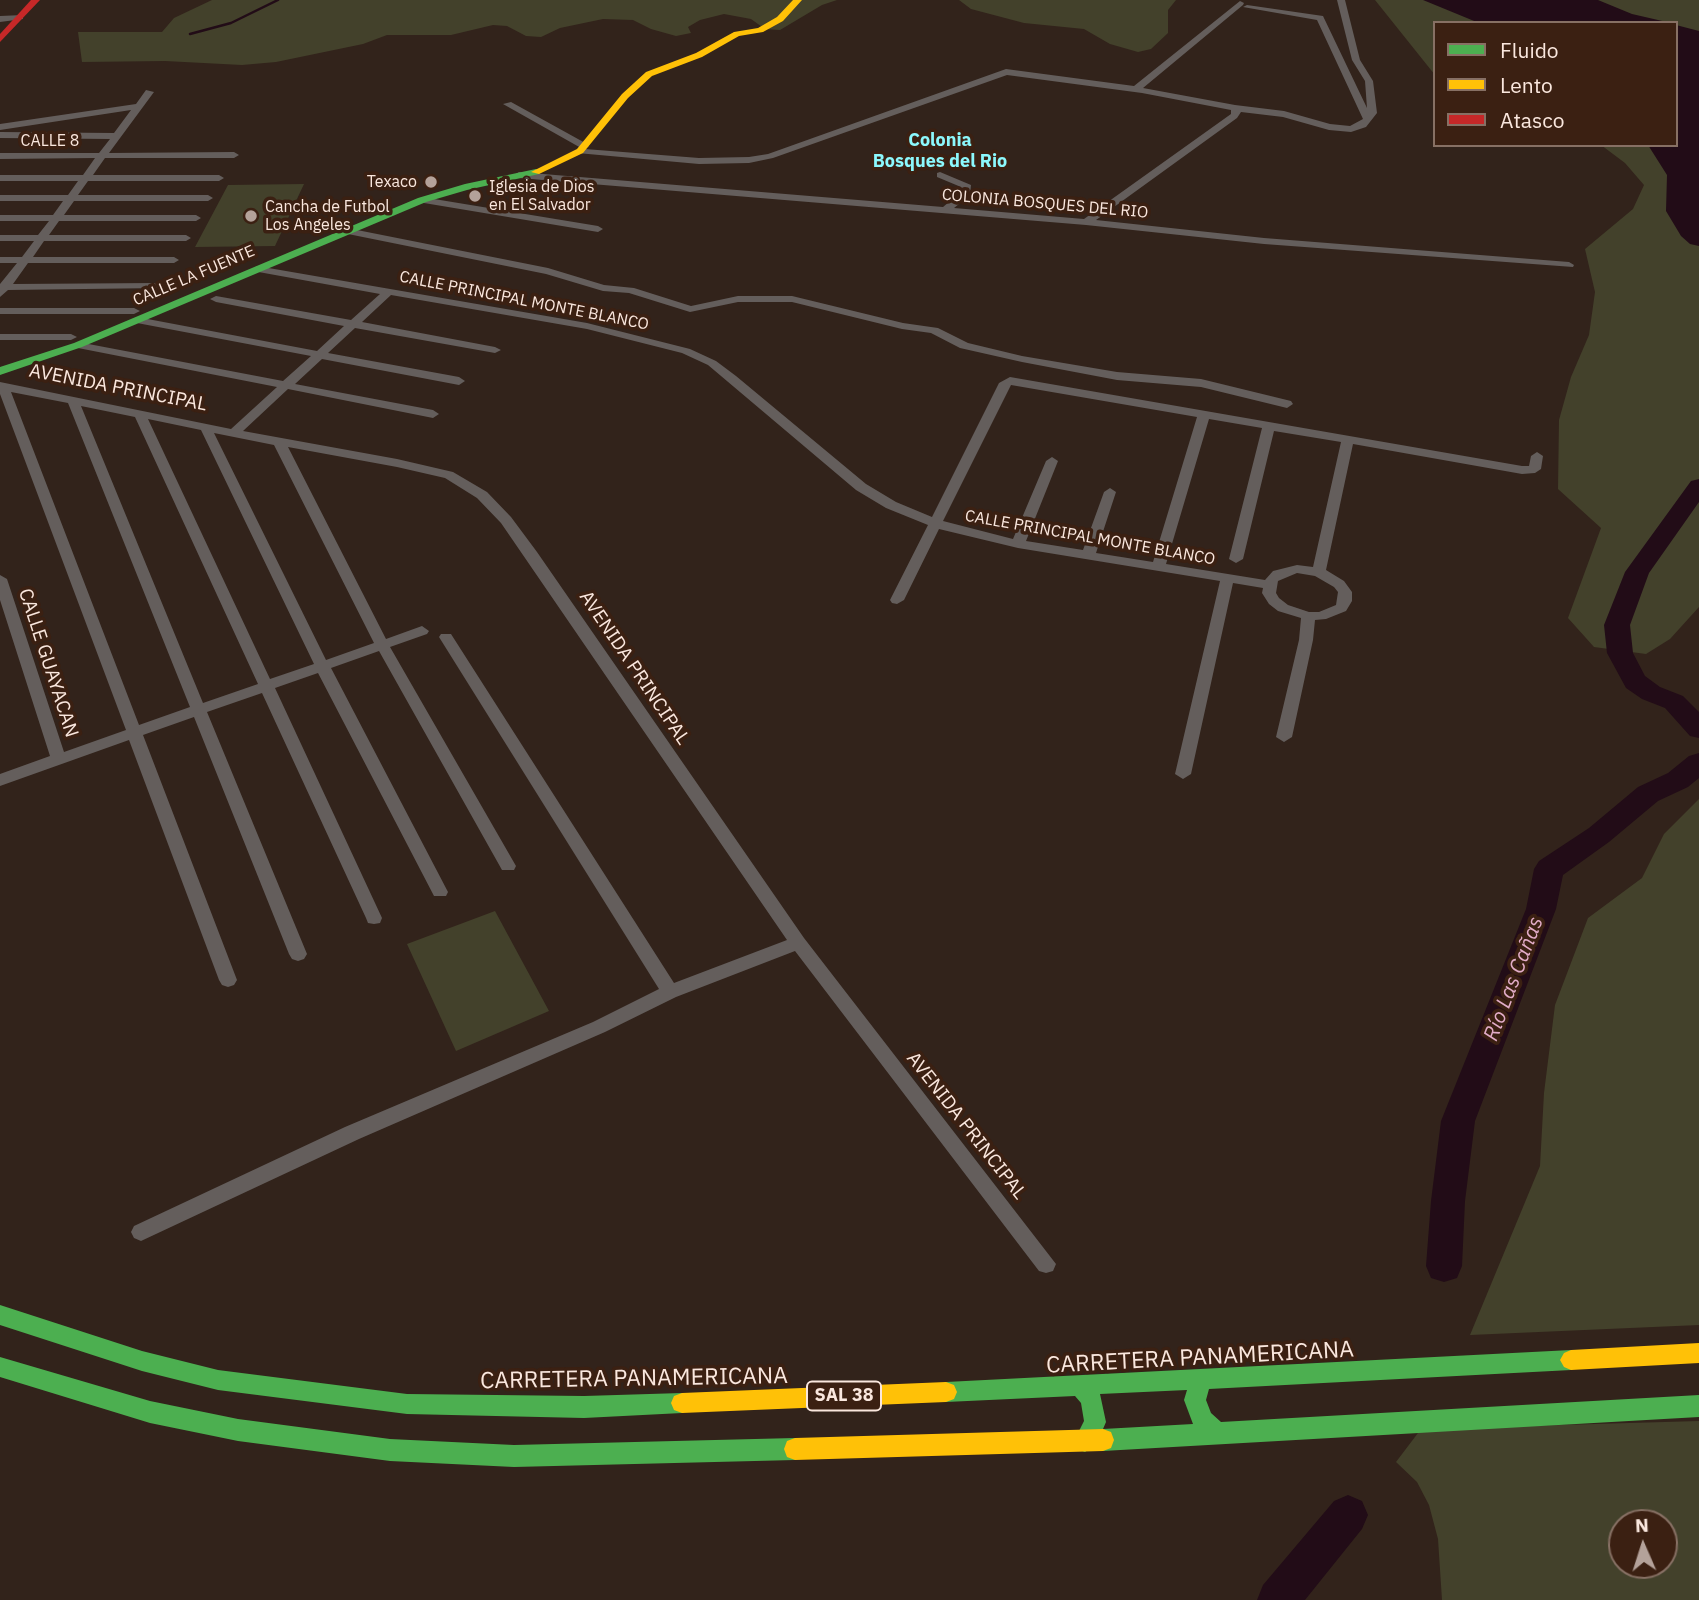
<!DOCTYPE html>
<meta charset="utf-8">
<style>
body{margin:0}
#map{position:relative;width:1699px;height:1600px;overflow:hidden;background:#32231b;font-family:"IBM Plex Sans",sans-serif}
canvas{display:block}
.legend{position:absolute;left:1433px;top:21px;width:245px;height:126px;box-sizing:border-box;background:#3b2012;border:2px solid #877064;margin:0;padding:9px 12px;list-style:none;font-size:21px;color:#fae7de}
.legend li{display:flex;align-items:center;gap:14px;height:35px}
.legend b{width:35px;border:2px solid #877064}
.north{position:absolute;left:1608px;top:1509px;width:70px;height:70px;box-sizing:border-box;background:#3b2012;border:2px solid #877064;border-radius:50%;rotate:357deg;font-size:19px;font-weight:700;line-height:28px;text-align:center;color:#fae7de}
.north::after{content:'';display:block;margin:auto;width:24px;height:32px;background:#b4a29a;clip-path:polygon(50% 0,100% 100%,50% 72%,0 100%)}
</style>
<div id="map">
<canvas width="1699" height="1600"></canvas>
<ul class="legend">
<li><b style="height:9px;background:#4caf50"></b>Fluido</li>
<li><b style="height:9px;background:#ffc107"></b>Lento</li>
<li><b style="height:9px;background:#c62828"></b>Atasco</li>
</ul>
<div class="north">N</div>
</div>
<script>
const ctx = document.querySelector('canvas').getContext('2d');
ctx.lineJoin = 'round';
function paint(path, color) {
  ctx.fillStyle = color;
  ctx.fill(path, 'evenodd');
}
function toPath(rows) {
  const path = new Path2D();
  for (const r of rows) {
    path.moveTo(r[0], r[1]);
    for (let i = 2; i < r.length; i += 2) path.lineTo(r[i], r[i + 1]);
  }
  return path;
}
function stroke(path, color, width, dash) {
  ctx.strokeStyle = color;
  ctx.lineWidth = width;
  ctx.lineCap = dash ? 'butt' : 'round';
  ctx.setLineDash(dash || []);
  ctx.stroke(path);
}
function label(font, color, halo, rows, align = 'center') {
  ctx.font = font + ' "IBM Plex Sans",sans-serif';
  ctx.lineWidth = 7;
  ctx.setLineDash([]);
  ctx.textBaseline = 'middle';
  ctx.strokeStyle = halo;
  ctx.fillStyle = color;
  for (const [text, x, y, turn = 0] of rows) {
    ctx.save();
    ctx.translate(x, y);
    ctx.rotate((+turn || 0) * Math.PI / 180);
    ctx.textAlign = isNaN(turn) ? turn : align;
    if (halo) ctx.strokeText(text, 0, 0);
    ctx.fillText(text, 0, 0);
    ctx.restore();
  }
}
const green = toPath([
 [212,0,837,0,822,5,780,30,765,29,751,19,724,14,700,20,688,27,691,33,676,36,651,29,633,20,603,19,560,28,541,37,526,36,507,26,493,25,451,35,387,35,363,44,276,62,242,65,165,61,82,62,78,32,162,32,174,18],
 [959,0,1176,0,1168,10,1168,33,1151,49,1138,52,1110,44,1084,29,1024,23,971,9],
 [1375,0,1699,0,1699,607,1670,639,1646,654,1594,647,1568,618,1601,528,1558,489,1559,420,1571,377,1589,335,1595,292,1585,249,1633,209,1644,185,1625,163,1601,145,1676,145,1676,23,1435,23,1435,75],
 [304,184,275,246,195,247,228,185],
 [1699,799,1699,1325,1470,1335,1540,1166,1544,1093,1555,1005,1588,918,1642,878,1664,834],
 [495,911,549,1011,456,1051,407,944],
 [1699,1421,1699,1600,1442,1600,1438,1539,1429,1505,1417,1482,1396,1462,1421,1429],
 [1622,1523,1664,1523,1664,1565,1622,1565]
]);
const water = toPath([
 [1423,0,1598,0,1632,14,1671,23,1479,23],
 [1676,25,1699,31,1699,246,1690,244,1681,236,1666,211,1667,175,1648,145,1676,145]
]);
const stream = toPath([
 [190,34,231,23,278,0]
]);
const river = toPath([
 [1699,479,1699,502,1649,573,1630,625,1633,653,1645,676,1660,687,1683,696,1699,712,1699,738,1690,736,1665,708,1642,699,1626,688,1607,653,1604,625,1625,572,1691,481,1699,479],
 [1699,753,1699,778,1688,787,1658,801,1609,842,1563,875,1556,909,1475,1121,1465,1201,1462,1266,1457,1278,1444,1282,1431,1278,1426,1266,1431,1201,1441,1121,1526,909,1534,869,1539,861,1589,828,1638,787,1668,773,1689,756,1699,753],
 [1348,1495,1362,1501,1368,1515,1362,1529,1305,1600,1257,1600,1263,1585,1334,1501,1348,1495]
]);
const street = toPath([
 [1337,0,1345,0,1360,60,1373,81,1377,113,1366,127,1351,132,1329,130,1283,117,1241,112,1237,118,1096,220,1264,238,1569,262,1574,265,1573,267,1264,244,1086,225,519,178,514,175,519,172,943,207,961,192,961,187,937,177,937,173,940,172,971,185,970,195,954,208,1084,219,1231,114,1231,110,1142,93,1007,75,773,158,749,163,699,164,577,153,577,149,581,148,503,104,511,102,587,144,589,146,585,149,699,158,749,157,768,154,1006,69,1134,86,1240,1,1244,3,1243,5,1143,88,1235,105,1284,111,1330,124,1350,126,1363,119,1317,20,1243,7,1247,5,1323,16,1367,108,1365,81,1352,60,1337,0],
 [23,15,23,19,0,22,0,16,23,15],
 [146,90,154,92,109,153,234,152,239,155,234,158,105,158,93,175,219,175,224,178,219,181,88,181,78,195,208,195,213,198,208,201,74,201,64,215,196,215,201,218,196,221,59,221,49,235,186,235,191,238,186,241,44,241,33,257,174,257,179,260,174,263,28,263,13,284,157,283,162,286,161,288,8,290,0,297,0,284,17,263,0,263,0,257,22,257,34,241,0,241,0,235,38,235,49,221,0,221,0,215,53,215,63,201,0,201,0,195,68,195,78,181,0,181,0,175,83,175,95,158,0,159,0,153,99,153,110,139,0,138,0,132,114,133,131,110,0,130,0,124,136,104,146,90],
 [422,197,598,226,603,229,598,232,418,202,417,200,422,197],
 [347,228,548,268,604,285,634,288,691,306,738,296,792,296,903,323,938,328,968,343,1022,356,1117,372,1201,379,1291,401,1293,404,1287,408,1201,387,1117,380,1022,362,960,348,931,333,902,329,792,302,738,302,690,312,629,293,603,291,546,274,343,233,342,231,347,228],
 [257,266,587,323,690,349,716,361,736,376,866,484,896,502,932,517,999,383,1010,377,1522,466,1529,466,1531,456,1537,452,1543,456,1541,469,1535,473,1522,474,1353,444,1326,570,1344,581,1352,592,1352,601,1346,611,1326,619,1315,620,1313,640,1292,737,1284,742,1276,737,1299,640,1301,618,1278,611,1269,604,1262,593,1263,588,1233,583,1191,774,1183,779,1175,774,1220,581,1018,548,939,529,904,600,897,604,892,603,890,600,928,525,886,508,856,490,708,365,682,353,587,329,391,295,362,322,495,347,501,350,495,353,355,328,328,353,459,377,465,381,459,385,322,359,295,384,433,410,439,414,433,418,288,389,243,431,397,459,453,472,487,492,511,517,537,552,804,938,1056,1264,1053,1271,1046,1273,1039,1271,795,951,676,997,605,1032,359,1139,141,1241,134,1238,131,1232,134,1226,345,1127,593,1022,659,989,439,637,441,634,451,634,674,983,787,940,501,523,477,498,445,478,397,467,288,447,386,639,422,626,429,631,427,634,390,647,516,866,514,870,502,870,379,651,331,668,448,892,446,896,434,896,318,673,275,688,382,918,380,923,374,924,368,923,366,918,262,693,207,712,307,954,304,959,298,961,292,959,289,954,194,717,143,735,237,980,234,985,228,987,222,985,219,980,129,740,0,786,0,774,50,756,0,600,0,575,7,579,64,752,126,730,0,394,0,382,231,429,277,387,78,348,72,345,78,342,283,381,311,356,137,323,131,320,137,317,317,351,344,326,216,302,210,299,216,296,351,320,380,294,253,271,252,269,257,266],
 [1011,385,1197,417,1153,562,1096,553,1116,492,1110,488,1104,492,1083,550,1026,541,1058,461,1052,457,1046,461,1013,539,943,521,1011,385],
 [11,392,68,403,190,707,139,725,11,392],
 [81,406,135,417,258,684,203,703,81,406],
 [148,419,201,430,314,664,270,679,148,419],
 [1209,419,1262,428,1229,559,1236,563,1243,559,1274,431,1341,442,1313,567,1297,565,1273,571,1265,580,1166,564,1209,419],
 [214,433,274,445,374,643,326,660,214,433],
 [1297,573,1315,576,1334,587,1338,592,1336,605,1319,612,1309,612,1288,605,1279,598,1276,593,1278,581,1297,573],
 [0,308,134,308,140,311,134,314,0,314,0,308],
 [0,334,71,334,77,337,71,340,0,340,0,334]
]);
const fast = toPath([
 [536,169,541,172,539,174,467,190,426,202,82,347,0,375,0,367,74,343,418,198,465,184,536,169],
 [0,1305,142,1351,218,1370,407,1394,584,1396,682,1393,690,1396,693,1403,690,1410,682,1413,584,1418,407,1414,218,1390,142,1371,0,1325,0,1305],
 [1571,1350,1578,1353,1582,1360,1578,1367,1571,1370,1209,1389,1206,1400,1211,1413,1221,1422,1699,1395,1699,1417,1103,1451,1094,1445,1085,1452,1077,1449,1074,1441,1084,1421,1081,1403,1075,1396,946,1402,938,1399,935,1392,938,1385,946,1382,1571,1350],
 [1187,1390,1184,1400,1193,1424,1103,1429,1106,1422,1100,1394,1187,1390],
 [0,1357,150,1401,238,1419,390,1439,514,1445,795,1438,803,1441,806,1449,803,1457,795,1460,514,1467,390,1461,238,1441,150,1423,0,1377,0,1357]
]);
const slow = toPath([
 [793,0,802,0,783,21,763,32,739,36,702,57,652,76,628,98,583,153,539,174,531,172,577,149,622,94,646,72,696,53,734,32,758,28,777,17,793,0],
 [1699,1343,1699,1363,1571,1370,1564,1367,1560,1360,1564,1353,1571,1350,1699,1343],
 [946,1382,954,1385,957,1392,954,1399,946,1402,682,1413,674,1410,671,1403,674,1396,682,1393,946,1382],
 [1103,1429,1111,1432,1114,1440,1111,1448,1103,1451,795,1460,787,1457,784,1449,787,1441,795,1438,1103,1429]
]);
const jam = toPath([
 [31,0,40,0,0,42,0,34,31,0]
]);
const markers = [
 [431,182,7,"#b4a29a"],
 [475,196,7,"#b4a29a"],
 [251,216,7,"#b4a29a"]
];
const farStreetnames = [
 ["CALLE 8",50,141],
 ["COLONIA BOSQUES DEL RIO",1045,204,5],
 ["CALLE LA FUENTE",194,276,-23],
 ["CALLE PRINCIPAL MONTE BLANCO",524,301,11],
 ["CALLE PRINCIPAL MONTE BLANCO",1090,538,10]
];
const farPoinames = [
 ["Texaco",417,182,"right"],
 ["Iglesia de Dios",489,187],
 ["en El Salvador",489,205],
 ["Cancha de Futbol",265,207],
 ["Los Angeles",265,225]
];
const farNeighbourhoodnames = [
 ["Colonia",940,141],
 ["Bosques del Rio",940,162]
];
const shields = [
 [844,1396,74]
];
const shieldNames = [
 ["SAL 38",844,1396]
];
const streetNames = [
 ["AVENIDA PRINCIPAL",118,388,11],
 ["CALLE GUAYACAN",48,663,72],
 ["AVENIDA PRINCIPAL",634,668,56],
 ["AVENIDA PRINCIPAL",966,1126,52]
];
const waterNames = [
 ["Río Las Cañas",1514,979,-69]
];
const nearStreetnames = [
 ["CARRETERA PANAMERICANA",1200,1358,-3],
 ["CARRETERA PANAMERICANA",634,1379,-1]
];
paint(green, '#43412b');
paint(water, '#220c17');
stroke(stream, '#220c17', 2.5);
paint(river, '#220c17');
paint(street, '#645e5c');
paint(fast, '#4caf50');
paint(slow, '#ffc107');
paint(jam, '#c62828');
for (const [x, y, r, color] of markers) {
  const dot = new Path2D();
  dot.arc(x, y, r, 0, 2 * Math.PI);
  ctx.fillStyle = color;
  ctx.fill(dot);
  stroke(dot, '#3b2012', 2.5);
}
label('16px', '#fae7de', '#3b2012', farStreetnames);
label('16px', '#fae7de', '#3b2012', farPoinames, 'left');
label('bold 18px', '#8cf8fc', '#3b2012', farNeighbourhoodnames);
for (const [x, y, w] of shields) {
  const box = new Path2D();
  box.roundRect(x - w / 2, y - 14.5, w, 29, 5);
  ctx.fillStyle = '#3b2012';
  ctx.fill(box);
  stroke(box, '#fae7de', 2);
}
label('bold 18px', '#fae7de', null, shieldNames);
label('19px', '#fae7de', '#3b2012', streetNames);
label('italic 21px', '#e2acc8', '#3b2012', waterNames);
label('23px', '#fae7de', '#3b2012', nearStreetnames);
</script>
